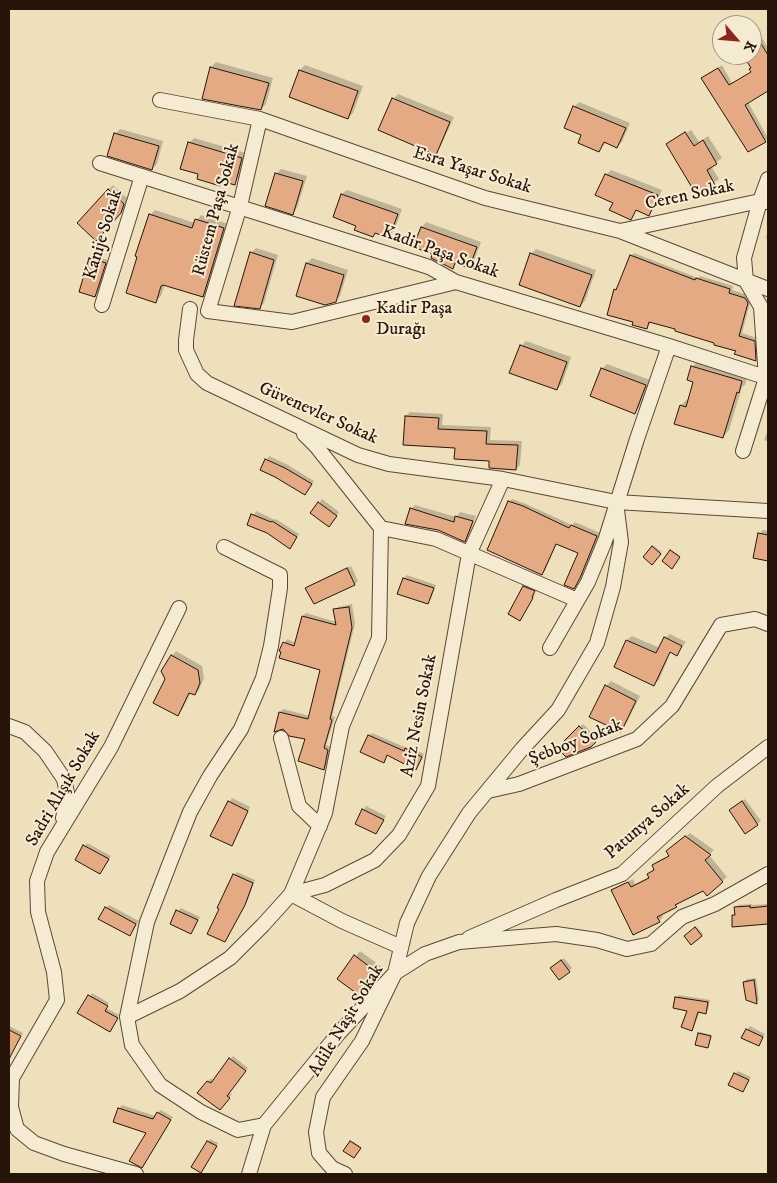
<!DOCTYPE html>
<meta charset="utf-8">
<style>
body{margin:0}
#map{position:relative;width:777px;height:1183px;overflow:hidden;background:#efe0bc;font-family:"IM FELL DW Pica",serif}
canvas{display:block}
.frame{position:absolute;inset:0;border:10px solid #27150a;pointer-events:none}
.north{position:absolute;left:712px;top:15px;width:50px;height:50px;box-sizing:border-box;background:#f5ebd3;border:1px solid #a39583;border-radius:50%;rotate:117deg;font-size:14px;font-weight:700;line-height:20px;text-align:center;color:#27150a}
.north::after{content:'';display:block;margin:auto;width:18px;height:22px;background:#8f2418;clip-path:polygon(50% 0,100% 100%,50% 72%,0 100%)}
</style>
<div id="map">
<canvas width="777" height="1183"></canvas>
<div class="frame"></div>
<div class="north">K</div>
</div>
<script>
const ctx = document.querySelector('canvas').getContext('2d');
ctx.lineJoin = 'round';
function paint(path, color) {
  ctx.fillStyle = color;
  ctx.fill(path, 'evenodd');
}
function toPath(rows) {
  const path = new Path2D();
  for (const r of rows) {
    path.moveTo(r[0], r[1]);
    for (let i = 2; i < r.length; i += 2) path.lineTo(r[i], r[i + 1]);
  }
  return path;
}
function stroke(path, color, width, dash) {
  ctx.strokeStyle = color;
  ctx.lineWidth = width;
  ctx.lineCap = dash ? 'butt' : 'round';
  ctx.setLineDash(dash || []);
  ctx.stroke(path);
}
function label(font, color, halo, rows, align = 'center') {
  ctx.font = font + ' "IM FELL DW Pica",serif';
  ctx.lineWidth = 4;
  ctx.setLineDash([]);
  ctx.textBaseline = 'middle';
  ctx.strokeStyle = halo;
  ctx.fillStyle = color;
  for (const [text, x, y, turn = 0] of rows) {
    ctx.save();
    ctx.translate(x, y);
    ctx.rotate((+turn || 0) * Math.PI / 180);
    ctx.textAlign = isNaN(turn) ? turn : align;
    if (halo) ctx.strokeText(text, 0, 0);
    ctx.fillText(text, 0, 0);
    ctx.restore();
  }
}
const shadow = toPath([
 [758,31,768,48,768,94,766,91,748,102,768,138,765,141,702,78,722,65,732,83,752,72,752,68,744,55,752,55,752,34],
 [216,62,273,78,266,104,261,109,203,98,211,67],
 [305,65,363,86,353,113,348,118,290,97,300,70],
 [398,94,454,117,440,148,435,153,393,99],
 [579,102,630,123,622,142,617,147,606,142,599,151,583,135,574,107],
 [690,128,699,142,708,136,722,158,711,166,719,179,698,194,667,144,671,140,671,142,691,130],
 [120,129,163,141,157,164,152,169,115,134],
 [194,138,246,153,239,178,234,183,224,180,219,185,200,173,189,143],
 [281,169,307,176,297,208,293,213,276,174],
 [611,170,662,190,654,209,649,214,637,209,630,218,614,202,606,175],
 [113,185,128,199,126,207,101,234,108,190],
 [347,190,402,209,394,231,389,236,377,232,373,236,357,225,342,194],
 [155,210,195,223,201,215,228,224,208,291,203,296,165,284,161,296,156,301,150,215],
 [426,222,481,242,474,261,469,266,458,262,452,268,434,254,422,227],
 [768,228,768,239,766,239],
 [256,248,278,255,264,303,259,308,251,253],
 [536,249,596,270,585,301,580,306,531,254],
 [634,253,698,278,700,276,733,286,732,290,748,295,751,299,742,333,757,338,758,357,755,360,737,350,651,321,647,328,634,321,615,290,618,287,631,256],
 [93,256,108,260,98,292,95,295,90,259],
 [312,258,348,270,340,296,335,301,297,295,307,263],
 [526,341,571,357,562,384,557,389,521,346],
 [699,360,748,375,745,385,742,387,729,430,723,437,681,406,687,399,689,400,695,381,692,367],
 [607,364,650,380,640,407,635,412,602,369],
 [410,412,443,414,442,425,491,427,490,440,522,441,520,465,516,469,456,447,406,416],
 [768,430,768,442,764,440],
 [269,456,288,465,314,481,308,491,262,469],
 [322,499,339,512,332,523,312,513],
 [512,499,526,504,572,525,575,522,600,533,583,574,574,588,579,553,557,543,545,571,542,574,509,502],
 [415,505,456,517,460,512,476,516,469,536,465,540,411,509],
 [256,511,275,520,276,519,299,534,293,544,248,524],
 [763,530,768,531,768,560,754,557,759,534],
 [654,546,662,552,652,563,645,557],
 [672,550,680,556,673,566,671,551],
 [351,566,358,581,355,584,314,603,307,588,310,585],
 [407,575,436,585,431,599,428,602,398,593,404,578],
 [527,584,537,588,534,594,535,595,520,619,524,587],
 [352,604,355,624,332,716,335,717,326,745,331,747,327,766,324,769,307,738,280,712,283,709,310,716,321,669,281,650,287,639,296,643,303,616,306,613,336,622,335,610,338,607],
 [670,634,686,642,677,654,671,651,659,680,654,684,615,667,627,640,632,636,660,648,665,638],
 [176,651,202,666,204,678,199,690,194,694,191,692,182,710,178,714,167,679,172,656],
 [611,681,640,696,625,726,621,731,606,686],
 [583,724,598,738,591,746,559,748],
 [372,733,407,748,409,746,424,754,419,765,416,768,388,755,384,761,369,736],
 [232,798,250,807,234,841,231,844,211,835],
 [745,799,761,821,746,832,734,808],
 [366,806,386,816,376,833,356,823],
 [690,833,714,850,709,855,727,877,707,894,704,889,680,902,676,906,662,913,663,917,659,921,613,891,617,887,633,879,635,884,649,877,648,874,655,869,653,865,658,861,670,855,667,851],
 [87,843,111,856,100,873,77,860],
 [237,872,255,880,248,900,225,941,234,875],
 [752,904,752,905,768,904,768,923,734,925,733,916,736,913,735,908,738,905],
 [109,905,139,921,130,935,106,908],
 [181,908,200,917,191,933,178,911],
 [697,927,703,934,692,943,686,936],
 [360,951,382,967,360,995,338,978],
 [564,958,572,968,569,971,555,965],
 [756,978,759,1000,756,1003,744,982,747,979],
 [92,993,109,1003,106,1008,119,1015,110,1031,79,1013],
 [679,995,710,1000,708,1010,706,1012,700,1011,694,1027,692,1030,688,1010,676,997],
 [9,1026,23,1033,13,1049,9,1046],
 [750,1026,765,1034,759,1044,747,1030],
 [700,1032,712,1035,708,1047,699,1033],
 [233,1056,248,1068,229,1093,232,1094,223,1106,199,1093,211,1078,214,1081],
 [738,1071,751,1077,743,1091,735,1074],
 [122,1105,155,1116,161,1110,173,1117,142,1166,148,1132,119,1109],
 [210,1139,218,1143,203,1169,208,1142],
 [353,1141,361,1147,355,1156,345,1151]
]);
const building = toPath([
 [752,29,768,55,768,91,745,105,766,142,748,152,701,78,718,68,729,85,751,72,749,69,751,68,743,55,752,55,752,29],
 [210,67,269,83,261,110,202,99,210,67],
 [299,70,358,91,348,119,289,97,299,70],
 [392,98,450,122,436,155,378,130,392,98],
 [573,106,626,128,617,148,604,142,599,152,578,143,581,135,564,128,573,106],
 [685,132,694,146,703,140,717,164,707,170,715,185,697,196,666,144,685,132],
 [114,133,159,146,152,170,107,156,114,133],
 [188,142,242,158,235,185,221,181,220,186,197,179,198,174,180,169,188,142],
 [275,173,303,181,293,215,265,206,275,173],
 [605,174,658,195,649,216,636,210,631,220,609,210,613,203,595,195,605,174],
 [108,189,124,204,121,213,96,241,77,223,108,189],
 [341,194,398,214,389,238,375,233,373,237,354,230,356,226,333,217,341,194],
 [149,214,192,228,195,219,224,228,203,297,163,285,161,286,156,303,126,293,137,257,135,256,149,214],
 [421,227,477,247,469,268,455,263,453,269,431,258,432,254,413,247,421,227],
 [250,252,274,260,260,309,234,306,250,252],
 [530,253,592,275,580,307,519,285,530,253],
 [630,255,695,280,696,278,730,289,729,293,745,298,748,303,739,336,755,341,756,361,734,354,736,351,714,345,714,343,675,331,675,329,649,322,647,329,632,325,633,322,607,315,614,289,616,290,630,255],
 [89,258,106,263,95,297,79,292,89,258],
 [306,263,344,275,336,302,325,305,296,296,306,263],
 [520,345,567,362,557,390,509,373,520,345],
 [691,366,742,381,739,393,737,392,723,438,674,424,680,405,686,407,693,382,687,380,691,366],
 [601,368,646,385,635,414,590,396,601,368],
 [405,416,439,418,438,429,487,431,486,444,518,445,516,470,489,468,489,461,454,459,455,448,403,445,405,416],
 [265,459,285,468,312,484,305,495,275,477,260,470,265,459],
 [508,501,523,506,569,528,571,525,597,536,580,578,574,589,564,585,578,553,556,544,542,575,487,550,508,501],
 [318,502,337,516,329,527,310,513,318,502],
 [410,508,454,522,455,516,473,521,465,542,438,530,405,524,410,508],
 [251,514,271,522,272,521,297,537,290,549,267,533,247,525,251,514],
 [758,533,768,535,768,561,753,558,758,533],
 [652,546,661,554,652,565,643,557,652,546],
 [670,550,680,557,672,569,662,561,670,550],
 [347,568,355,585,314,604,305,588,347,568],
 [403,578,434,588,428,604,397,594,403,578],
 [523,586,535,591,532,597,533,598,520,621,508,614,523,586],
 [349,607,352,628,330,719,332,720,324,748,328,750,324,770,298,761,305,739,289,736,283,729,274,732,279,712,308,719,320,670,279,658,281,652,279,651,283,642,294,646,302,616,336,625,333,609,349,607],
 [664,637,682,646,677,656,670,652,654,686,614,667,626,640,656,653,664,637],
 [171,655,198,670,200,683,195,695,189,693,178,716,153,703,165,679,161,671,171,655],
 [605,685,636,701,621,732,589,717,605,685],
 [579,726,596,742,591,747,566,757,557,748,579,726],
 [368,735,404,751,405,748,422,757,416,770,387,755,384,763,360,752,368,735],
 [228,801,248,811,232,846,210,836,228,801],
 [742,801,758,825,745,834,729,810,742,801],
 [362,809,384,820,376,834,355,824,362,809],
 [685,836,711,855,705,860,723,882,707,896,703,891,675,905,677,907,657,917,660,922,633,935,611,890,628,882,631,887,649,878,647,874,654,870,652,865,669,856,666,851,685,836],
 [83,845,109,859,100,874,75,860,83,845],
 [233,874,253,883,245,905,225,942,207,934,219,909,217,908,233,874],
 [750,906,750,908,768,906,768,924,732,927,732,915,735,915,734,907,750,906],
 [105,907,136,924,130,936,98,919,105,907],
 [176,910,198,920,191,934,170,924,176,910],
 [695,927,702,936,691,945,684,936,695,927],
 [354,955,378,973,360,996,337,979,354,955],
 [561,960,570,972,559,980,550,968,561,960],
 [754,980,755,987,757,1004,746,1000,743,982,754,980],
 [88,995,108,1006,105,1011,118,1018,110,1032,77,1013,88,995],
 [675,997,708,1002,706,1014,698,1012,692,1031,681,1027,687,1011,673,1008,675,997],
 [746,1029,763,1037,759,1046,741,1038,746,1029],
 [9,1030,21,1036,9,1059,9,1030],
 [698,1033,711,1036,708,1048,695,1045,698,1033],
 [229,1058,246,1071,227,1096,230,1098,220,1110,197,1093,207,1081,211,1083,229,1058],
 [734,1073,749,1080,743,1092,728,1085,734,1073],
 [118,1108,153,1119,157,1112,171,1120,142,1168,129,1161,146,1133,113,1122,118,1108],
 [207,1141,217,1146,201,1173,191,1167,207,1141],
 [350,1141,361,1148,354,1158,343,1151,350,1141]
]);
const minor = toPath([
 [160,100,260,119,485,198,620,231,768,289],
 [260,119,240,206,208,311,292,322,456,282],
 [100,163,429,267,456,282,669,346,768,378],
 [620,231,760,201,768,202],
 [102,305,142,176],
 [190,309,186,340,186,350,197,374,207,383,358,455,389,464,503,479,616,502,768,511],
 [304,434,316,446,381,528],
 [743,451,766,378,761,307,746,281,744,258,760,201,768,179],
 [381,528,436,539,577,600],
 [550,648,588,582,605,541,637,439,669,346],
 [9,726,25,732,45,751,64,779,68,798,63,818],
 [281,738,299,806,320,826],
 [488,791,519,784,637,739,672,706,721,625,755,619,768,624],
 [291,894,325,885,375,860,399,835,428,786,469,554,503,479],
 [291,894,342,921,401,947],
 [469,938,556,900,622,874,717,786,768,747],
 [127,1017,147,922,171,860,190,812,210,776,241,729,263,678,271,646,280,588,280,575,224,547],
 [264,1125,238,1130,201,1112,160,1085,132,1045,127,1017,180,991,230,958,263,925,291,894,325,813,342,726,379,638,381,528],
 [136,1174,64,1154,34,1143,17,1129,11,1107,12,1078,57,1000,54,972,38,912,37,881,47,852,111,747,179,608],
 [249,1174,264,1125,339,1033,395,973,407,923,429,876,469,813,522,749,558,710,597,643,613,587,621,542,616,502],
 [345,1174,332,1168,319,1153,316,1132,323,1097,362,1041,395,973,425,954,459,942,556,934,597,940,627,949,651,944,682,917,715,904,768,874]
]);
const markers = [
 [366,319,5,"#8f2418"]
];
const streetNames = [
 ["Esra Yaşar Sokak",472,171,17],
 ["Ceren Sokak",690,196,-12],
 ["Rüstem Paşa Sokak",217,210,-75],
 ["Kanije Sokak",104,235,-73],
 ["Kadir Paşa Sokak",440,253,20],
 ["Güvenevler Sokak",318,414,24],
 ["Aziz Nesin Sokak",420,716,-79],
 ["Şebboy Sokak",576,743,-21],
 ["Sadri Alışık Sokak",64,789,-60],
 ["Patunya Sokak",648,822,-41],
 ["Adile Naşit Sokak",347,1021,-59]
];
const poiNames = [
 ["Kadir Paşa",376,309],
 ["Durağı",376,330]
];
paint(shadow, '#0003');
paint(building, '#e4aa84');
stroke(building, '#27150a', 1);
stroke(minor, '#594836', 16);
stroke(minor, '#f5ebd3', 14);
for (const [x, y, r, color] of markers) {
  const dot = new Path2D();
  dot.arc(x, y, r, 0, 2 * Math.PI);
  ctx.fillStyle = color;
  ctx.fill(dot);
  stroke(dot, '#f5ebd3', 2);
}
label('18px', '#27150a', '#f5ebd3', streetNames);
label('18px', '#27150a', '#f5ebd3', poiNames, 'left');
</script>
